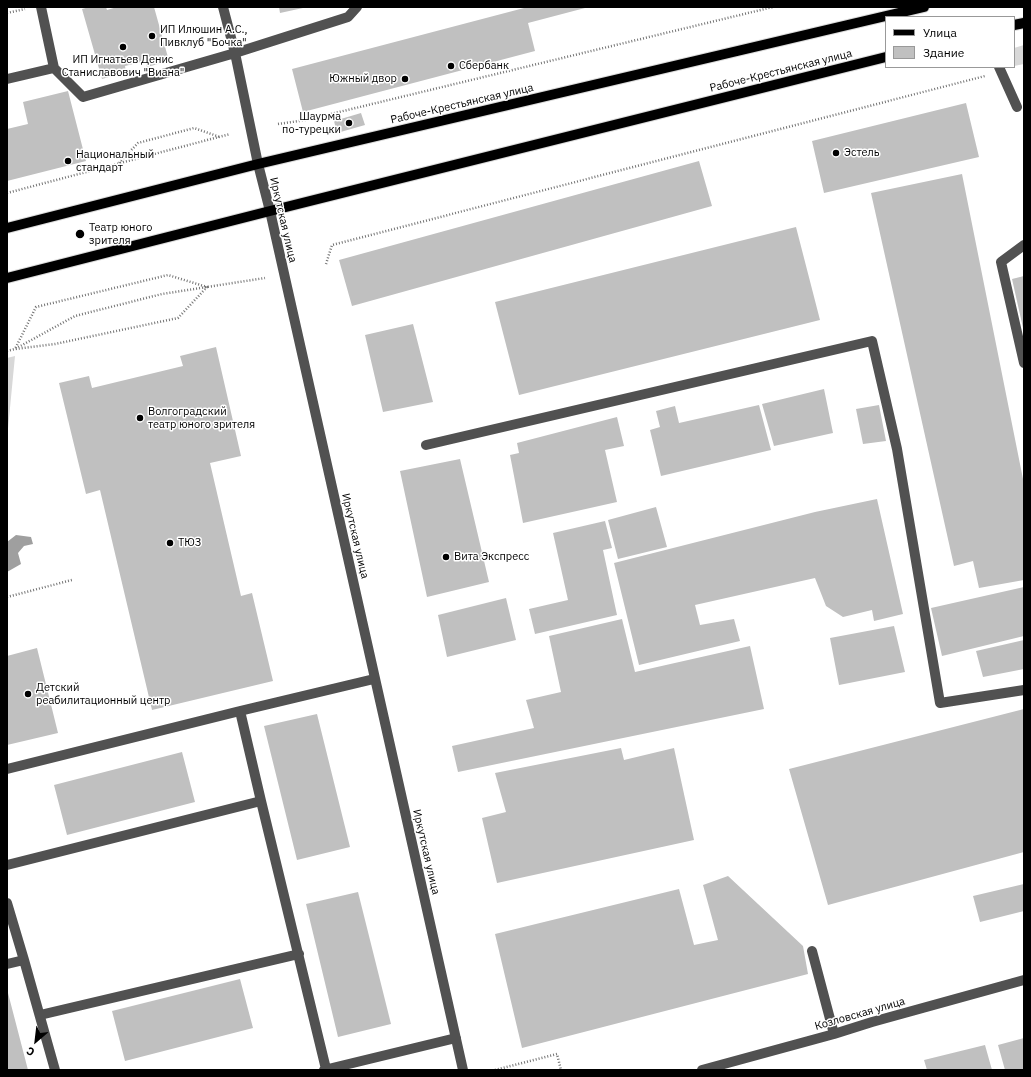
<!DOCTYPE html>
<meta charset="utf-8">
<style>
body{margin:0}
#map{position:relative;width:1031px;height:1077px;overflow:hidden;background:#fff;font-family:"IBM Plex Sans",sans-serif}
canvas{display:block}
.frame{position:absolute;inset:0;border:8px solid #000;pointer-events:none}
.legend{position:absolute;left:885px;top:16px;width:130px;height:52px;box-sizing:border-box;background:#fff;border:1px solid #999;margin:0;padding:5px 7px;list-style:none;font-size:12px;color:#000}
.legend li{display:flex;align-items:center;gap:8px;height:20px}
.legend b{width:20px;border:1px solid #999}
.north{position:absolute;left:16px;top:1021px;width:40px;height:40px;-webkit-text-stroke:3px #fff;paint-order:stroke;rotate:208deg;font-size:11px;font-weight:700;line-height:16px;text-align:center;color:#000}
.north::after{content:'';display:block;margin:auto;width:14px;height:18px;background:#000;clip-path:polygon(50% 0,100% 100%,50% 72%,0 100%)}
</style>
<div id="map">
<canvas width="1031" height="1077"></canvas>
<div class="frame"></div>
<ul class="legend">
<li><b style="height:5px;background:#000"></b>Улица</li>
<li><b style="height:11px;background:#c0c0c0"></b>Здание</li>
</ul>
<div class="north">С</div>
</div>
<script>
const ctx = document.querySelector('canvas').getContext('2d');
ctx.lineJoin = 'round';
function paint(path, color) {
  ctx.fillStyle = color;
  ctx.fill(path, 'evenodd');
}
function toPath(rows) {
  const path = new Path2D();
  for (const r of rows) {
    path.moveTo(r[0], r[1]);
    for (let i = 2; i < r.length; i += 2) path.lineTo(r[i], r[i + 1]);
  }
  return path;
}
function stroke(path, color, width, dash) {
  ctx.strokeStyle = color;
  ctx.lineWidth = width;
  ctx.lineCap = dash ? 'butt' : 'round';
  ctx.setLineDash(dash || []);
  ctx.stroke(path);
}
function label(font, color, halo, rows, align = 'center') {
  ctx.font = font + ' "IBM Plex Sans",sans-serif';
  ctx.lineWidth = 3;
  ctx.setLineDash([]);
  ctx.textBaseline = 'middle';
  ctx.strokeStyle = halo;
  ctx.fillStyle = color;
  for (const [text, x, y, turn = 0] of rows) {
    ctx.save();
    ctx.translate(x, y);
    ctx.rotate((+turn || 0) * Math.PI / 180);
    ctx.textAlign = isNaN(turn) ? turn : align;
    if (halo) ctx.strokeText(text, 0, 0);
    ctx.fillText(text, 0, 0);
    ctx.restore();
  }
}
const green = toPath([
 [1024,45,1024,64,1014,66,1014,48],
 [15,356,7,439,7,358]
]);
const water = toPath([
 [16,535,31,537,33,544,24,546,18,553,21,564,7,572,7,542]
]);
const building = toPath([
 [89,7,106,7,107,10,117,7,154,7,169,61,147,67,145,61,125,66,126,72,102,79,82,9],
 [279,7,303,7,303,8,280,13],
 [523,7,585,8,528,23,535,51,303,112,292,69,524,8],
 [68,91,86,161,7,181,7,129,28,124,23,102],
 [966,103,979,157,824,193,812,141],
 [361,113,365,125,337,133,334,121],
 [699,161,712,206,352,306,339,260],
 [962,174,1024,484,1024,580,979,588,973,561,954,566,871,193],
 [796,227,820,320,519,395,495,302],
 [1024,276,1024,328,1023,328,1012,279],
 [413,324,433,402,383,412,365,335],
 [216,347,241,456,210,463,241,596,252,593,273,681,152,710,100,490,86,494,59,383,89,376,92,388,183,366,180,356],
 [824,389,833,433,774,446,762,404],
 [759,405,771,450,661,476,650,430,660,427,656,411,675,406,679,423],
 [879,405,886,441,863,444,856,409],
 [617,417,624,446,605,450,617,502,523,523,510,455,519,453,517,443],
 [460,459,489,582,427,597,400,471],
 [877,499,903,614,874,621,872,610,843,617,826,606,815,578,695,605,700,625,734,619,740,641,639,665,614,563,815,512],
 [656,507,667,547,618,559,608,520],
 [605,521,612,548,603,550,617,615,535,634,529,609,568,600,553,533],
 [1024,587,1024,636,942,656,931,608],
 [506,598,516,640,447,657,438,615],
 [622,619,635,672,750,646,764,709,458,772,452,746,534,728,526,700,561,692,549,636],
 [894,626,905,672,839,685,830,638],
 [1024,640,1024,669,983,677,976,651],
 [37,648,58,733,7,745,7,656],
 [1024,709,1024,852,828,905,789,769],
 [317,714,350,847,297,860,264,726],
 [621,748,624,760,674,748,694,840,497,883,482,818,506,812,495,773],
 [182,752,195,802,67,835,54,785],
 [728,876,803,946,808,974,522,1048,495,934,679,889,694,945,718,940,703,885],
 [1024,884,1024,911,980,922,973,896],
 [358,892,391,1024,338,1037,306,904],
 [240,979,253,1028,125,1061,112,1011],
 [7,993,8,993,28,1070,7,1070],
 [1024,1038,1024,1070,1005,1070,998,1045],
 [985,1045,992,1070,927,1070,924,1060]
]);
const path = toPath([
 [7,13,25,9],
 [278,124,306,120,773,7],
 [119,163,138,143,194,128,220,137],
 [7,193,230,134],
 [326,264,332,245,985,76],
 [7,351,15,349,55,344,178,318,207,287,168,275,36,307,15,349,75,316,162,294,207,287,265,278],
 [7,597,72,580],
 [495,1070,557,1054,561,1070]
]);
const minor = toPath([
 [41,7,54,68],
 [223,7,235,53,258,164,270,211,463,1070],
 [999,67,1017,107],
 [7,79,54,68,83,97,235,53,348,17,357,7],
 [1024,245,1001,262,1024,363],
 [426,445,872,341,897,449,940,703,1024,690],
 [240,711,261,801,326,1069],
 [7,769,240,711,374,679],
 [7,865,261,801],
 [7,903,24,960,55,1070],
 [812,951,834,1034],
 [7,964,24,960],
 [40,1015,299,954],
 [324,1070,456,1038],
 [702,1070,834,1034,872,1022,1024,980]
]);
const major = toPath([
 [1014,25,1024,23],
 [7,228,258,164,924,7],
 [7,278,270,211,886,57]
]);
const markers = [
 [152,36,4,"#000"],
 [123,47,4,"#000"],
 [451,66,4,"#000"],
 [405,79,4,"#000"],
 [349,123,4,"#000"],
 [836,153,4,"#000"],
 [68,161,4,"#000"],
 [80,234,5,"#000"],
 [140,418,4,"#000"],
 [170,543,4,"#000"],
 [446,557,4,"#000"],
 [28,694,4,"#000"]
];
const poiNames = [
 ["ИП Илюшин А.С.,",160,30],
 ["Пивклуб \"Бочка\"",160,43],
 ["ИП Игнатьев Денис",123,60,"center"],
 ["Станиславович \"Виана\"",123,73,"center"],
 ["Сбербанк",459,66],
 ["Южный двор",397,79,"right"],
 ["Шаурма",341,117,"right"],
 ["по-турецки",341,130,"right"],
 ["Эстель",844,153],
 ["Национальный",76,155],
 ["стандарт",76,168],
 ["Театр юного",89,228],
 ["зрителя",89,241],
 ["Волгоградский",148,412],
 ["театр юного зрителя",148,425],
 ["ТЮЗ",178,543],
 ["Вита Экспресс",454,557],
 ["Детский",36,688],
 ["реабилитационный центр",36,701]
];
const streetNames = [
 ["Рабоче-Крестьянская улица",781,71,-14],
 ["Рабоче-Крестьянская улица",462,104,-13],
 ["Иркутская улица",283,220,77],
 ["Иркутская улица",355,536,77],
 ["Иркутская улица",426,852,77],
 ["Козловская улица",860,1014,-16]
];
paint(green, '#d8d8d8');
paint(water, '#9f9f9f');
paint(building, '#c0c0c0');
stroke(major, '#dbdbdb', 12);
stroke(path, '#737373', 2.5, [1, 2]);
stroke(minor, '#515151', 10);
stroke(major, '#000', 10);
for (const [x, y, r, color] of markers) {
  const dot = new Path2D();
  dot.arc(x, y, r, 0, 2 * Math.PI);
  ctx.fillStyle = color;
  ctx.fill(dot);
  stroke(dot, '#fff', 1.5);
}
label('11px', '#000', '#fff', poiNames, 'left');
label('11px', '#000', '#fff', streetNames);
</script>
